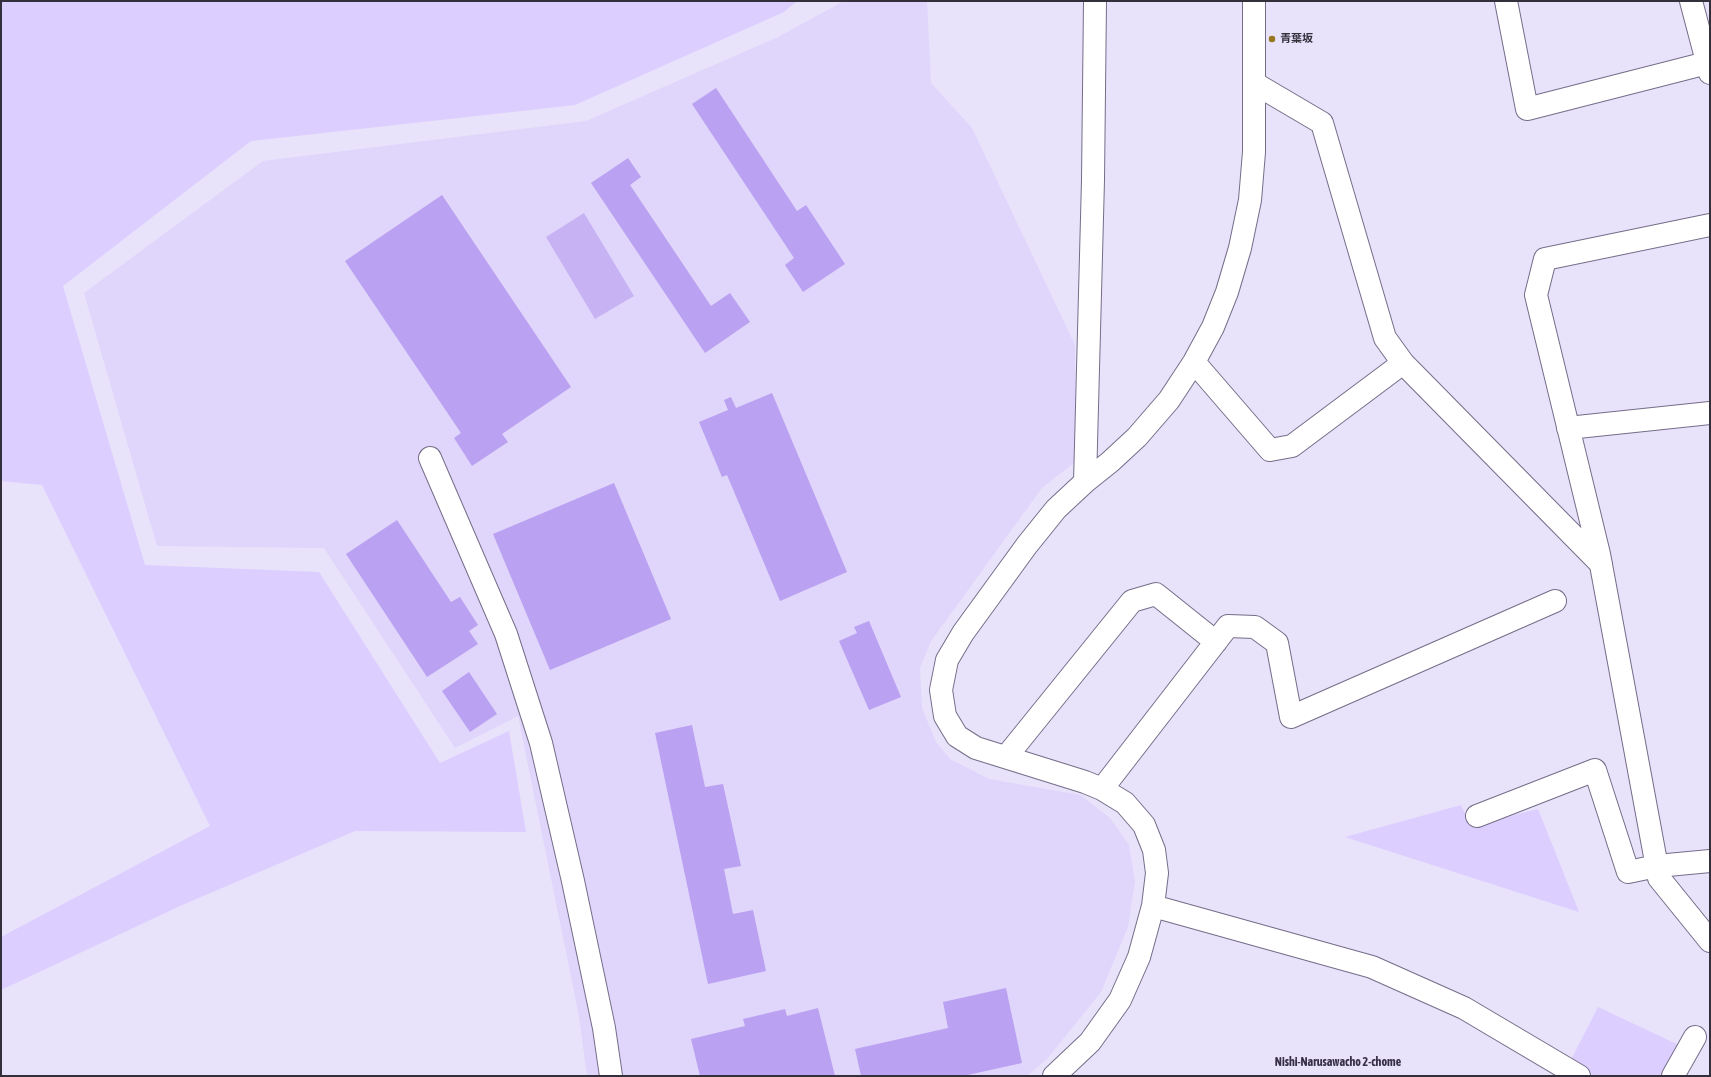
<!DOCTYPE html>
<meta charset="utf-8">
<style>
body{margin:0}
#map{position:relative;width:1711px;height:1077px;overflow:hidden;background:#e9e2fb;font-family:"Asap Condensed",sans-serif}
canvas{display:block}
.frame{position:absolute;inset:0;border:2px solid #33303c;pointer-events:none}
</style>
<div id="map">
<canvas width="1711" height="1077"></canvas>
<div class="frame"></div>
</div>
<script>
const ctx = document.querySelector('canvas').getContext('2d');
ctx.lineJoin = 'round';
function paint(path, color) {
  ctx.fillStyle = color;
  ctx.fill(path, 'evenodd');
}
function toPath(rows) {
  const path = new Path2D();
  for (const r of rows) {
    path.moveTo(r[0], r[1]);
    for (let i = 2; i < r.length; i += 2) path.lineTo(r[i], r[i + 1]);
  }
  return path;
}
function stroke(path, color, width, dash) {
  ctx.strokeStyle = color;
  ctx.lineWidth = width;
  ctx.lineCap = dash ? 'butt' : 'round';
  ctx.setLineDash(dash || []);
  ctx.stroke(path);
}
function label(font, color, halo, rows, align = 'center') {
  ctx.font = font + ' "Asap Condensed","Noto Sans JP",sans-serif';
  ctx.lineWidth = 3;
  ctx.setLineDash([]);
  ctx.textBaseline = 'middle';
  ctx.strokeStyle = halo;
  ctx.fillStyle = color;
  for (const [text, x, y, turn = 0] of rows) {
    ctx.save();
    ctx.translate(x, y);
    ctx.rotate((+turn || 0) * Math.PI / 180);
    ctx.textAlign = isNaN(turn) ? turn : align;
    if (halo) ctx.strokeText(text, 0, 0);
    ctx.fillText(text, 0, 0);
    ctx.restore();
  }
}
const built = toPath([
 [844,1,927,1,931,83,972,128,1075,345,1075,462,1042,488,931,641,920,668,922,708,936,742,950,759,989,779,1080,795,1110,818,1129,845,1135,881,1128,927,1101,992,1047,1059,1027,1076,587,1076,579,1016,518,716,455,748,324,548,157,546,84,293,263,161,586,121,778,37]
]);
const green = toPath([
 [1,1,797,1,784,12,575,105,251,141,63,286,145,565,319,572,440,763,509,731,526,832,355,831,180,906,1,990,1,937,210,826,42,485,1,481],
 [1461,805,1471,826,1538,809,1579,912,1345,837],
 [1598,1007,1683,1047,1667,1076,1594,1076,1570,1062]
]);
const water = toPath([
 [584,213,634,296,595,319,546,237]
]);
const building = toPath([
 [716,88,797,211,806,205,845,264,803,292,785,265,794,258,692,104],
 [628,158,641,177,630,185,711,306,730,293,750,322,705,353,591,183],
 [442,195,571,387,502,434,508,442,472,466,454,438,461,433,345,261],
 [772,393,847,572,780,601,727,475,722,477,699,422,728,410,724,400,731,397,736,408],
 [614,483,671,619,550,670,493,534],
 [397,520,451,602,460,597,478,625,469,631,478,644,427,677,346,554],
 [869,621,901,697,869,710,839,641,857,633,854,627],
 [469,672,497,714,470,732,442,691],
 [692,725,705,787,723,784,741,866,724,869,733,914,753,910,766,971,708,984,655,733],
 [1006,988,1022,1063,963,1076,861,1076,855,1049,948,1028,943,1002],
 [818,1008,835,1076,700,1076,691,1039,745,1026,743,1019,785,1009,787,1016]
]);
const minor = toPath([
 [1506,1,1527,109,1707,63],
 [1691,1,1710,73],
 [1254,83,1322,123,1385,338,1403,363,1601,564],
 [1710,225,1545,259,1536,295,1599,554,1659,878,1710,941],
 [1194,362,1270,450,1292,446,1403,363],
 [1568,428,1710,413],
 [430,458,506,634,541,743,573,881,604,1028,611,1076],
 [1085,482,1093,180,1095,1],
 [1006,757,1132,601,1156,594,1216,642],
 [1102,789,1228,626,1255,627,1277,643,1291,717,1555,601],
 [1477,816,1595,770,1628,872,1657,866,1710,861],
 [1153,906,1372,967,1464,1008,1579,1076],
 [1054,1076,1090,1042,1120,1000,1139,957,1153,906,1157,873,1154,850,1144,825,1125,803,1102,789,1085,782,976,748,957,736,945,716,941,690,947,660,963,633,1027,545,1056,509,1085,482,1110,462,1137,437,1169,400,1194,362,1213,327,1227,292,1240,248,1250,200,1254,152,1254,1],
 [1673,1076,1695,1037]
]);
const markers = [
 [1272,39,4,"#977821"]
];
const poiNames = [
 ["青葉坂",1280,39]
];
const neighbourhoodNames = [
 ["Nishi-Narusawacho 2-chome",1338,1062]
];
paint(built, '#e0d5fb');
paint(green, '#dcceff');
paint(water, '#c7b3f3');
paint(building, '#baa1f1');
stroke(minor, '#756d88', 24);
stroke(minor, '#fff', 22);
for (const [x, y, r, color] of markers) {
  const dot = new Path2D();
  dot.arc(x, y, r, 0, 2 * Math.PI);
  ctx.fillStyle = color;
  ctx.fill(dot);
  stroke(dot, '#e9e2fb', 1.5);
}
label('bold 11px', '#33303c', '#e9e2fb', poiNames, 'left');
label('bold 12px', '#372f47', '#e9e2fb', neighbourhoodNames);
</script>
